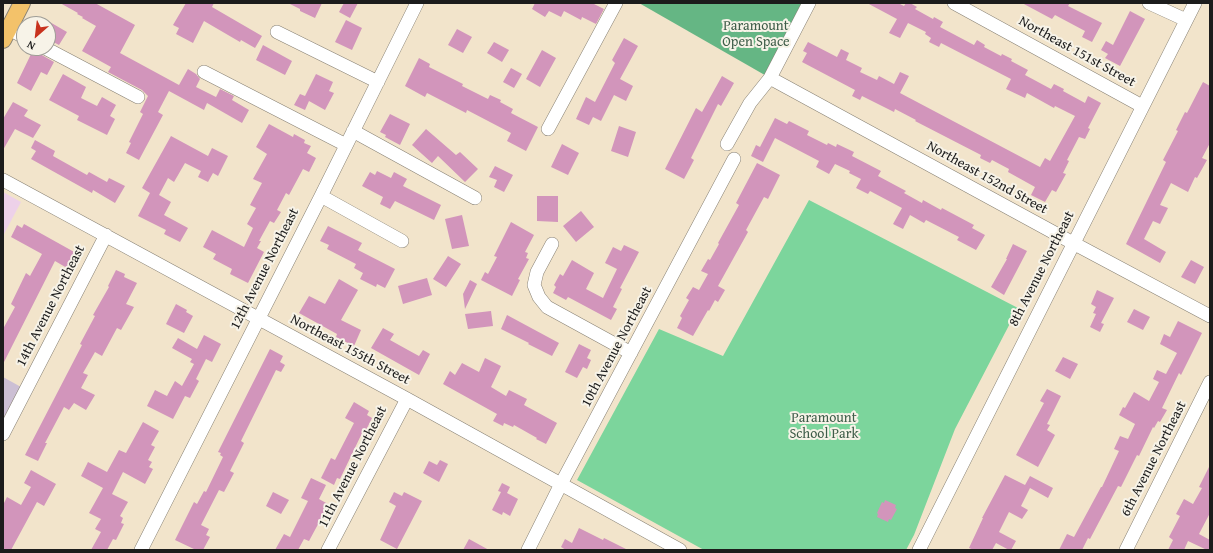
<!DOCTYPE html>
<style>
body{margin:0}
#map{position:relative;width:1213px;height:553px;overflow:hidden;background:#f2e4cb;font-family:"Gentium Book Plus",serif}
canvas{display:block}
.frame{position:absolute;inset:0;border:4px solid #1c1c1c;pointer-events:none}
.north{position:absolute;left:16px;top:16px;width:40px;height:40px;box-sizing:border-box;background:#f7f3e8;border:1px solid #9f9d96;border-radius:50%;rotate:208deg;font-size:11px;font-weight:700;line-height:16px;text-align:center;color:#1c1c1c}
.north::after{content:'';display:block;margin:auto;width:14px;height:18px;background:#c8321e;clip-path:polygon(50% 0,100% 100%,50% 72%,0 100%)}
</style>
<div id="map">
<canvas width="1213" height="553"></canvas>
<div class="frame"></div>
<div class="north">N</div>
</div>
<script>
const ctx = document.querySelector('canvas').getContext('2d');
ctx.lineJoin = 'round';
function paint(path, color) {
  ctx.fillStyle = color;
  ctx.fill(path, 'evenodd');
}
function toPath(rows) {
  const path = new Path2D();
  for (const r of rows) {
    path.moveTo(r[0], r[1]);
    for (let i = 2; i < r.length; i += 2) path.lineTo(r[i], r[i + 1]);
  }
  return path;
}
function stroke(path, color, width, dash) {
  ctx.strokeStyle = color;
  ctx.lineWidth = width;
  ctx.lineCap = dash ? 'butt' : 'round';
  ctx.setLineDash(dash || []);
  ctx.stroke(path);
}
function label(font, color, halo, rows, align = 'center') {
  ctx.font = font + ' "Gentium Book Plus",serif';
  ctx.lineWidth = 4;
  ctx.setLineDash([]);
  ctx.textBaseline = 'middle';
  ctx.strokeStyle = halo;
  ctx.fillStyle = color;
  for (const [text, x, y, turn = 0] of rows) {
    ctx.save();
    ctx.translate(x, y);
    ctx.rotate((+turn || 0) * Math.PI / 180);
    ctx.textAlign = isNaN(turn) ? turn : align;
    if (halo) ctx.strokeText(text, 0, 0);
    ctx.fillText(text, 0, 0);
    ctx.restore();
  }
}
const built = toPath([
 [3,192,21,202,3,236]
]);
const industrial = toPath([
 [3,377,21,387,3,419]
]);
const green = toPath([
 [809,200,1018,308,955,429,914,535,906,550,704,550,577,480,659,329,723,356]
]);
const forest = toPath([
 [639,3,809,3,770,78]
]);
const building = toPath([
 [60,3,95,3,135,25,120,53,179,85,188,69,196,74,200,79,196,87,216,97,220,89,234,96,232,100,249,110,242,123,207,103,204,110,169,91,158,112,163,115,139,160,126,153,131,143,129,142,143,114,140,112,148,96,142,90,108,72,111,67,82,51,96,26,82,18,83,17,77,14,78,13],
 [186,3,214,3,212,7,262,36,255,48,241,40,240,42,204,21,193,43,176,34,179,28,173,25],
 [288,3,322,3,315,18,300,11,300,9],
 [344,3,358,3,350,18,339,12],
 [535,3,592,3,604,9,596,24,582,17,581,20,564,11,561,17,549,11,545,17,532,9],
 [867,3,898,3,904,6,906,3,910,3,917,7,915,9,933,19,934,17,943,22,940,27,974,45,977,40,985,45,984,47,1001,56,1002,54,1012,59,1011,61,1028,70,1025,75,1051,89,1054,84,1064,89,1063,91,1085,103,1088,96,1101,103,1088,128,1090,129,1085,139,1079,137,1067,160,1069,161,1063,173,1066,174,1056,192,1052,190,1045,202,1031,195,1035,187,1008,172,1009,169,992,160,990,163,980,158,981,155,915,121,916,120,895,109,894,112,862,96,860,100,852,96,855,90,802,62,807,53,803,51,808,42,837,57,841,49,849,53,846,60,862,68,860,72,877,80,879,76,894,84,900,72,909,76,900,93,1040,167,1045,158,1050,161,1075,116,1055,106,1054,108,1027,93,1025,98,1006,89,1011,79,941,43,939,47,929,42,931,38,925,34,926,32,908,23,900,38,889,33,897,19],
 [1022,3,1070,3,1068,6,1102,23,1092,42,1082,37,1085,31,1055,15,1052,19],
 [1130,11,1145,19,1120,66,1105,58,1108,54,1101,50,1106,41,1113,45],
 [346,20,362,28,352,50,335,42],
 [48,21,67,32,59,45,48,39],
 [457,29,472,37,463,53,448,45],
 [624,38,638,46,620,79,633,86,626,101,614,95,601,121,593,117,589,125,576,119,586,97,595,102,615,63,612,60],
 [494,42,509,50,502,62,487,53],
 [263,45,292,61,285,75,256,60],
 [33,50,54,62,47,75,41,72,31,91,17,83],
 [542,50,556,58,540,87,526,79],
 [419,58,430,64,429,67,463,84,462,86,488,99,490,95,501,100,500,102,513,109,511,113,538,127,526,151,507,141,511,133,467,110,466,113,427,93,425,97,405,86],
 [511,68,522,74,514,88,503,82],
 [63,74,86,87,81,98,97,106,102,97,116,105,110,116,115,119,107,135,77,120,79,116,49,100],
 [316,74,333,82,329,91,334,93,325,110,309,101,305,110,294,105,300,94,305,96],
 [722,76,734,83,721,106,718,104,691,158,694,160,684,179,665,169,696,108,702,112],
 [1203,82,1210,86,1210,143,1202,158,1207,160,1197,178,1195,177,1188,192,1171,183,1160,205,1168,208,1160,224,1153,221,1144,239,1166,252,1160,263,1126,244,1166,162,1163,160,1178,131,1176,130,1185,112,1187,113],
 [13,102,28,110,24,116,41,125,33,138,15,129,3,150,3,119],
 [390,114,410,124,400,145,385,137,386,135,380,132],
 [775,118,787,124,789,121,809,131,807,135,827,145,828,143,836,147,837,144,854,152,852,156,881,171,878,176,906,191,904,193,922,203,923,200,941,210,942,208,974,225,972,228,985,235,976,250,957,240,959,237,926,220,924,223,910,215,903,229,893,224,902,208,870,191,868,194,856,188,861,179,849,173,850,171,835,164,829,174,816,167,819,161,775,138,763,162,751,156,756,145,760,147],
 [269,124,293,137,294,134,305,140,304,143,311,146,307,153,316,158,309,172,303,169,289,195,286,193,277,210,281,212,274,223,270,221,259,241,261,241,257,248,264,252,248,283,230,274,232,269,213,259,216,254,203,247,212,230,244,247,253,228,247,224,256,208,250,205,262,183,253,179,267,154,256,147],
 [619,126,636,132,628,157,611,151],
 [426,129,456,155,460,152,478,169,465,182,438,156,432,163,412,145],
 [171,136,208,156,212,148,228,156,218,176,213,173,208,182,198,177,201,171,185,163,174,182,168,178,159,195,171,202,164,215,188,228,180,242,164,234,166,230,138,216,150,193,142,188],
 [35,140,55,151,53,156,87,175,89,172,107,182,109,178,125,186,115,203,93,190,92,193,31,159,36,151,31,148],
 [562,144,579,153,568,175,551,167],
 [757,163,780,175,768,199,764,197,746,230,748,232,718,286,725,290,718,302,715,300,709,311,708,310,693,336,677,328,682,318,680,316,689,300,686,298,693,287,699,290,708,274,701,271,708,259,710,260,719,244,718,243,739,205,736,203],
 [495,166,513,175,504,192,494,187,497,180,489,177],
 [377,171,391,178,394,172,407,179,403,186,441,205,434,220,395,201,390,209,380,204,383,197,362,186,370,172,375,175],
 [537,196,558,196,558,222,537,221],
 [581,211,594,227,576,242,563,226],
 [462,215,469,246,452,249,445,219],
 [511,222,534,235,525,252,528,253,526,258,529,259,518,279,520,280,512,296,481,280,485,272,488,274,497,257,494,256],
 [24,224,76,253,67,268,55,261,3,364,3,329,15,307,11,304,26,273,30,276,42,254,11,237,17,225,22,228],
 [328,226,362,243,358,250,395,269,385,288,377,284,376,287,360,279,363,273,354,268,356,264,327,249,329,245,320,241],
 [1013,244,1027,251,1004,295,991,287,1007,259,1006,259],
 [624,245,639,252,620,288,622,289,613,307,617,309,611,320,568,297,566,300,553,293,556,287,554,285,560,274,563,276,572,260,594,273,586,289,603,298,617,269,605,263,613,247,621,251],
 [448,256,461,264,446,287,433,279],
 [1191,260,1204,267,1195,284,1181,277],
 [116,270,125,274,124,277,137,283,126,304,134,307,121,330,117,328,102,356,95,352,83,373,88,375,81,388,95,395,86,410,74,403,69,410,64,407,45,443,47,443,38,461,25,455,82,345,80,344,95,316,93,315,109,287,108,286],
 [427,278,432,295,403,304,398,286],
 [339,279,358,290,341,320,361,330,354,346,336,337,337,334,299,313,309,296,325,304],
 [470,280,477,284,465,309,463,294],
 [1097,290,1114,298,1101,323,1104,324,1100,332,1090,327,1096,314,1093,313,1096,307,1091,304],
 [176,304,187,310,186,312,193,316,184,333,166,324],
 [1134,309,1150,317,1143,330,1127,322],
 [491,311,493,326,468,329,465,314],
 [507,315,559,343,552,356,528,344,529,343,501,329],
 [1178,321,1202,333,1181,375,1179,373,1162,408,1167,410,1160,422,1158,421,1154,428,1153,427,1139,456,1137,455,1121,487,1118,486,1090,539,1088,538,1082,550,1059,550,1067,534,1074,537,1101,487,1102,487,1119,451,1114,449,1120,436,1128,439,1135,424,1119,415,1123,407,1125,408,1134,392,1149,401,1159,382,1153,379,1157,370,1166,374,1177,353,1160,344,1164,334,1170,337],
 [383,328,394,334,390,340,408,350,419,356,423,350,430,354,419,375,371,348],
 [204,335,221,344,212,362,206,359,196,379,199,381,190,398,185,396,173,419,147,406,155,390,167,396,175,381,182,386,194,364,190,362,192,359,172,348,178,338,197,349],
 [579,344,591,350,587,358,591,360,587,369,583,367,577,378,565,372],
 [270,349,283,356,280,362,285,365,281,372,276,370,241,441,244,443,230,471,234,473,224,492,219,490,201,525,209,529,206,535,210,537,203,550,196,550,175,540,194,502,197,504,204,491,206,492,223,457,220,455,221,453,218,452],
 [1063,357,1078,364,1070,379,1055,371],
 [485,358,501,366,491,387,506,396,509,390,527,399,524,405,557,423,546,444,536,439,537,438,514,425,513,427,504,423,503,426,493,421,497,414,443,384,450,371,455,375,462,363,479,372],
 [1047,389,1061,396,1047,424,1050,425,1047,430,1055,435,1038,467,1016,455,1044,403,1040,401],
 [354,402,369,411,367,415,372,418,366,430,364,429,340,479,337,478,334,485,321,478,331,458,335,460,354,423,345,418],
 [143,422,159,431,151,445,155,447,148,460,152,462,149,467,153,469,145,484,123,472,112,494,128,502,120,516,123,518,121,523,124,524,116,540,113,539,107,550,91,550,101,532,95,529,101,519,89,513,103,488,81,476,88,462,107,472,119,450,126,453],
 [440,460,448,464,439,482,423,473,429,461,437,465],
 [1210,465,1210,513,1199,534,1210,540,1210,550,1207,550,1188,541,1184,550,1168,550,1173,540,1169,537,1180,516,1176,514,1184,499,1193,504,1202,488,1199,487],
 [31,470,56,484,44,506,37,502,11,550,3,550,3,505,7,497,21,505,31,487,24,483],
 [1005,475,1025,485,1030,476,1053,488,1048,498,1030,488,1021,506,1028,510,1022,519,1009,512,999,532,1016,541,1011,550,1009,550,996,543,992,550,974,550,969,548,983,518,982,518],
 [311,478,326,485,319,499,328,504,323,515,309,541,304,539,298,550,275,550,284,534,290,537,308,501,301,498],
 [502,483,510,487,507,493,518,499,510,516,503,512,502,515,492,510,501,492,498,491],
 [273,492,289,500,281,514,266,506],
 [394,492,402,496,404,492,422,501,397,549,380,540,396,506,389,502],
 [885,500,896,505,895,508,897,509,891,520,889,519,888,522,877,517,878,514,877,513,882,502,884,503],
 [579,528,603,540,604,538,628,550,566,550,561,547,565,539,572,543],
 [469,539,489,550,463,550]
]);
const minor = toPath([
 [954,3,1142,106],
 [1149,3,1186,20],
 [9,29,24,37],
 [277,32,378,82],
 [45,48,138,97],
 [204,72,346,145],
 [770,78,1073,243,1210,316],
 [548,129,616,3],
 [353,131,475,198],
 [727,144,750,103,770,78,809,3],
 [3,180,407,399,680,550],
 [321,196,402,241],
 [552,244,537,272,534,285,539,297,547,307,631,353],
 [3,434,106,235],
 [141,550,321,196,417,3],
 [328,550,407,399],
 [528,550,561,484,734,159],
 [919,550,1195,3],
 [1126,550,1210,382]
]);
const major = toPath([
 [3,40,22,3]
]);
const parkNames = [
 ["Paramount",756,26],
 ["Open Space",756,42],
 ["Paramount",824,418],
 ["School Park",824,434]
];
const streetNames = [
 ["Northeast 151st Street",1077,52,29],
 ["Northeast 152nd Street",987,178,29],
 ["12th Avenue Northeast",265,269,-63],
 ["8th Avenue Northeast",1042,269,-63],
 ["14th Avenue Northeast",51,306,-63],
 ["10th Avenue Northeast",617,347,-62],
 ["Northeast 155th Street",350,350,28],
 ["6th Avenue Northeast",1154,459,-63],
 ["11th Avenue Northeast",353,467,-63]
];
paint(built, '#edd1e9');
paint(industrial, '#ccbfd4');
paint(green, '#7cd59c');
paint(forest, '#65b684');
paint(building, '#d295bb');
stroke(minor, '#878074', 14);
stroke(major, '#878074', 18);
stroke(minor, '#fff', 13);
stroke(major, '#f3c26a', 16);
label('14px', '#3e5d49', '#f7f3e8', parkNames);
label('14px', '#1c1c1c', '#f7f3e8', streetNames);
</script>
